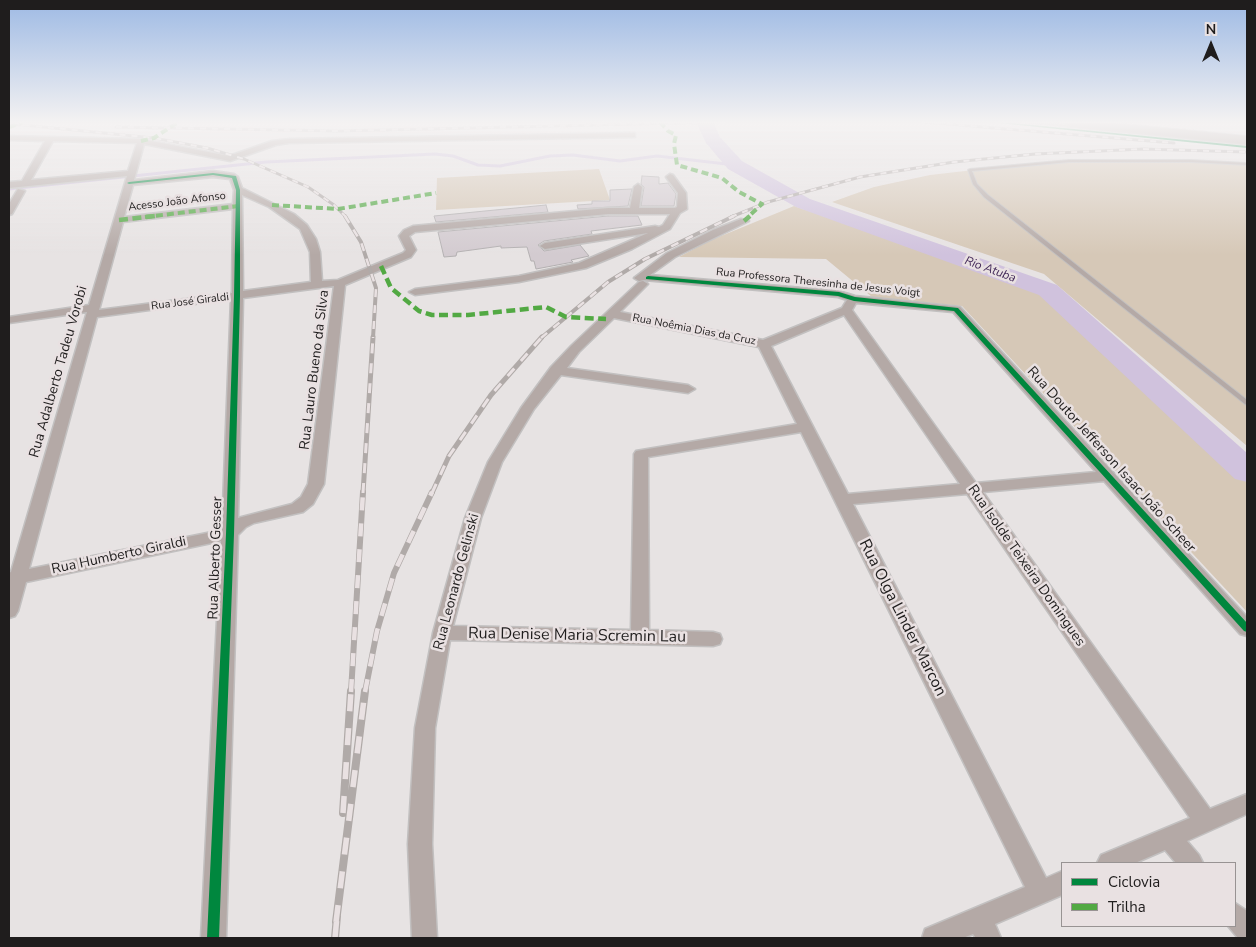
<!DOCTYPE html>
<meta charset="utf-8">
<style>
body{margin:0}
#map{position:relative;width:1256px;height:947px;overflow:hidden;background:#e7e3e3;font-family:"Nunito Sans",sans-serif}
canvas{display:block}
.frame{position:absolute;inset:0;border:10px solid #1f1d1d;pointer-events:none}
.legend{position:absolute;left:1061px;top:862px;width:175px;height:65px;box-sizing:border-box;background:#e9e1e2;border:1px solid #989393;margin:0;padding:6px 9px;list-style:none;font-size:15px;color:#1f1d1d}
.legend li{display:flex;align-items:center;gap:10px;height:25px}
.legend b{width:25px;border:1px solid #989393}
.north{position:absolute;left:1186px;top:20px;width:50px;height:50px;-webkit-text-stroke:4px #e9e1e2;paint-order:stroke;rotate:0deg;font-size:14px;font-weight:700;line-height:20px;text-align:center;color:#1f1d1d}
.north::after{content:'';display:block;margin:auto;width:18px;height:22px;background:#1f1d1d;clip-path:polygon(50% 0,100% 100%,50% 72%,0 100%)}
</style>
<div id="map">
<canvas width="1256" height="947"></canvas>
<div class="frame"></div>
<ul class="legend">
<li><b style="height:6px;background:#00873e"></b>Ciclovia</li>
<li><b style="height:6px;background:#52a943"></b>Trilha</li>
</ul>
<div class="north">N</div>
</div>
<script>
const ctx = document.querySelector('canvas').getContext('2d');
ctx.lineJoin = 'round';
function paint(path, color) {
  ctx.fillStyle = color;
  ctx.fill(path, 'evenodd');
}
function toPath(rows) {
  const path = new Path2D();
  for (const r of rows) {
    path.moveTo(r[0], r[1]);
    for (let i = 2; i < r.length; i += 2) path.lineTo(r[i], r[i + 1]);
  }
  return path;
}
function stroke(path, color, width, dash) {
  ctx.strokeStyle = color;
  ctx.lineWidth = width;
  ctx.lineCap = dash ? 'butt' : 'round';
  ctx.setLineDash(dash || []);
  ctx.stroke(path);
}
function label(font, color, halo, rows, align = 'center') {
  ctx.font = font + ' "Nunito Sans",sans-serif';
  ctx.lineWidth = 5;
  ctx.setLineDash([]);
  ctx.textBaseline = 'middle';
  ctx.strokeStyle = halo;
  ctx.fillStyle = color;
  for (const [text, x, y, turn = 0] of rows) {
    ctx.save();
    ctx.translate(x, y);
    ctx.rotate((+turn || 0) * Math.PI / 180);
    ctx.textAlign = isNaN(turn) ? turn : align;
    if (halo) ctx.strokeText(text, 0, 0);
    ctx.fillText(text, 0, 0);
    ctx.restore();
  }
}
const green = toPath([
 [1140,159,1247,163,1247,446,1044,274,832,202,874,187,930,175,1035,163],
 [599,169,610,200,436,210,437,178],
 [794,206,1035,288,1247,480,1247,612,962,306,872,297,826,259,679,257,709,241]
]);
const stream = toPath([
 [9,189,266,162,435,154,453,156,478,165,500,166,550,156,573,155,620,161,657,156,735,165]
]);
const river = toPath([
 [696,122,713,122,720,137,742,161,810,199,1057,285,1247,453,1247,482,1235,479,1039,295,796,207,728,169,706,143,696,122]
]);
const building = toPath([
 [642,176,659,177,659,184,668,183,676,194,674,206,641,206,644,187,641,184,642,176],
 [632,189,628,206,578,209,577,205,592,204,592,201,610,201,610,190,632,189],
 [546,205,548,212,436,222,434,216,546,205],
 [608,216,638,216,642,225,591,231,592,234,544,241,538,245,544,251,580,245,589,256,571,260,573,262,536,269,534,261,531,261,527,247,501,248,501,246,457,252,456,256,444,257,438,232,608,216]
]);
const lane = toPath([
 [1022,122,1037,122,1247,143,1247,145,1022,122],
 [1069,160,1191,160,1247,163,1247,165,1191,162,1069,162,972,171,977,184,988,195,1247,400,1247,405,1245,404,984,197,973,184,968,170,970,169,1069,160]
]);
const street = toPath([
 [632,133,635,133,635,137,289,143,276,145,230,161,144,144,134,180,213,171,234,174,238,177,242,188,294,214,307,225,316,239,320,252,322,281,338,280,403,253,406,250,399,236,404,230,413,226,608,208,630,208,634,187,638,184,642,187,639,208,675,208,677,207,678,193,666,177,670,174,673,175,686,193,687,209,680,213,670,229,632,249,586,268,519,282,415,295,409,292,415,289,519,276,579,263,648,233,545,249,540,246,545,243,655,226,659,227,663,225,670,214,608,214,415,232,409,236,416,250,411,257,345,285,324,484,313,504,303,512,254,523,246,527,238,535,226,938,201,938,221,541,26,582,18,611,15,616,9,618,9,573,11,572,87,312,9,323,9,317,89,305,127,176,9,188,9,182,22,181,45,141,9,140,9,136,141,139,229,156,272,141,289,139,632,133],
 [53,141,137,143,128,171,31,180,53,141],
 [213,177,230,179,234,190,233,204,124,217,133,185,213,177],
 [242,195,269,207,300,229,310,252,311,282,243,291,242,195],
 [233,209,232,293,99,310,123,222,233,209],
 [334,286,308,484,301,497,292,504,238,518,243,298,334,286],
 [231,299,222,530,29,569,97,317,231,299],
 [18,189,25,191,12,214,9,215,9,204,18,189],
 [741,219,749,221,675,257,650,275,839,291,855,296,960,307,1247,617,1247,636,1240,634,1104,481,983,492,1210,809,1247,794,1247,814,1187,841,1199,855,1203,863,1176,863,1165,850,1135,863,1097,863,1101,855,1190,818,967,494,853,504,1046,878,1062,871,1062,895,995,924,1001,938,976,938,973,934,963,938,922,938,925,929,1025,887,801,432,648,457,649,630,713,632,720,634,722,639,720,644,713,646,450,640,435,728,432,844,437,938,412,938,408,844,415,728,433,633,465,518,488,462,521,408,551,367,571,346,639,282,643,281,648,284,620,312,763,340,842,308,847,300,838,297,644,280,639,281,634,278,667,253,713,230,741,219],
 [856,303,953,312,1096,472,976,483,852,310,856,303],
 [844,315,960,484,848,494,771,346,844,315],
 [614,318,759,347,797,424,636,451,634,454,631,630,453,626,481,518,502,462,534,409,561,375,688,393,695,389,688,385,567,368,579,352,614,318],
 [1235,903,1247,911,1247,938,1238,938,1228,926,1235,926,1235,903]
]);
const primary = toPath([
 [1061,122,1104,122,1247,136,1247,144,1067,125,1061,122]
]);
const railFar4 = toPath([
 [923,122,1174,143],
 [9,125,31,125],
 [24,125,154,138,207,148,244,159,308,187,334,205,346,217],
 [116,127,338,131,724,122],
 [731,217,768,202,860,177,954,162,1035,154,1143,149,1247,152]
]);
const railFar3 = toPath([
 [345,216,361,242,376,288,373,338],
 [541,338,608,282,645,259,734,216]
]);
const railFar2 = toPath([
 [363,493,373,337],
 [432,493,449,456,491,395,542,337]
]);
const railFar1 = toPath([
 [351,692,363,492],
 [365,692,377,631,394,573,432,492]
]);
const rail = toPath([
 [343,813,351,691],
 [336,922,365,691],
 [335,938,337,916]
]);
const quietFar1 = toPath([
 [660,122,668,131,676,135,674,144,677,165,722,178,739,192,762,204,748,217],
 [9,127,23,122],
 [141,141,154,138,178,122],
 [272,205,338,209,436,193],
 [145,217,238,206]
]);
const quiet = toPath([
 [119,220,155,216],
 [744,221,750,216],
 [381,266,391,288,419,311,432,315,468,315,546,307,566,317,606,319]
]);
const cycleway = toPath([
 [988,122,1003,122,1247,146,1247,148,988,122],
 [213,173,236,176,240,190,240,296,234,534,219,938,207,938,226,534,234,296,236,190,232,178,213,175,129,184,127,183,129,182,213,173],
 [648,276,839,292,855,297,958,308,1247,623,1247,632,1244,631,954,311,854,301,838,296,646,279,646,277,648,276]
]);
const farStreetnames = [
 ["Acesso João Afonso",177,202,-7],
 ["Rua Professora Theresinha de Jesus Voigt",818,283,6],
 ["Rua José Giraldi",190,302,-7],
 ["Rua Noêmia Dias da Cruz",694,330,11]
];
const farWaternames = [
 ["Rio Atuba",990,270,20]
];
const streetNames = [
 ["Rua Lauro Bueno da Silva",315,370,-83],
 ["Rua Adalberto Tadeu Vorobi",59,372,-74],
 ["Rua Doutor Jefferson Isaac João Scheer",1111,460,48],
 ["Rua Humberto Giraldi",119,556,-12],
 ["Rua Alberto Gesser",216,558,-88],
 ["Rua Isolde Teixeira Domingues",1026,566,55],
 ["Rua Leonardo Gelinski",457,582,-75]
];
const nearStreetnames = [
 ["Rua Olga Linder Marcon",902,618,63],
 ["Rua Denise Maria Scremin Lau",577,636,1]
];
paint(green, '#d6c8b7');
stroke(stream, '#d0c2dd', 3);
paint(river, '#d0c2dd');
paint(building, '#d3cbd0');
stroke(building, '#b3b0b1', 1);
stroke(lane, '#c2c0c0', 2);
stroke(street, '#c2c0c0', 3);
stroke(primary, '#c2c0c0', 2);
paint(lane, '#b4a9a6');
paint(street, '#b4a9a6');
paint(primary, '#aca19c');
stroke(railFar4, '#b0aaa8', 3);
stroke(railFar3, '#b0aaa8', 4);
stroke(railFar2, '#b0aaa8', 5);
stroke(railFar1, '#b0aaa8', 6);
stroke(rail, '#b0aaa8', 8);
stroke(railFar4, '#e9e1e2', 2, [6]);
stroke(railFar3, '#e9e1e2', 2.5, [8]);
stroke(railFar2, '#e9e1e2', 3, [10]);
stroke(railFar1, '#e9e1e2', 4.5, [13]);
stroke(rail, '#e9e1e2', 5.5, [17]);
stroke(quietFar1, '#52a943', 4, [7, 4]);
stroke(quiet, '#52a943', 4.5, [9, 4.5]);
paint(cycleway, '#00873e');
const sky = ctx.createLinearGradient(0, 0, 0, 255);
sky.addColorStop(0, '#9ebae4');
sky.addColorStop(0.48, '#f4f2f2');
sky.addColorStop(1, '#f4f2f200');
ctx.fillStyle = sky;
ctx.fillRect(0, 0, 1256, 255);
label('11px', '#1f1d1d', '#e9e1e2', farStreetnames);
label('italic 12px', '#422858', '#e9e1e2', farWaternames);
label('14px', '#1f1d1d', '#e9e1e2', streetNames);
label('16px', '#1f1d1d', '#e9e1e2', nearStreetnames);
</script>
